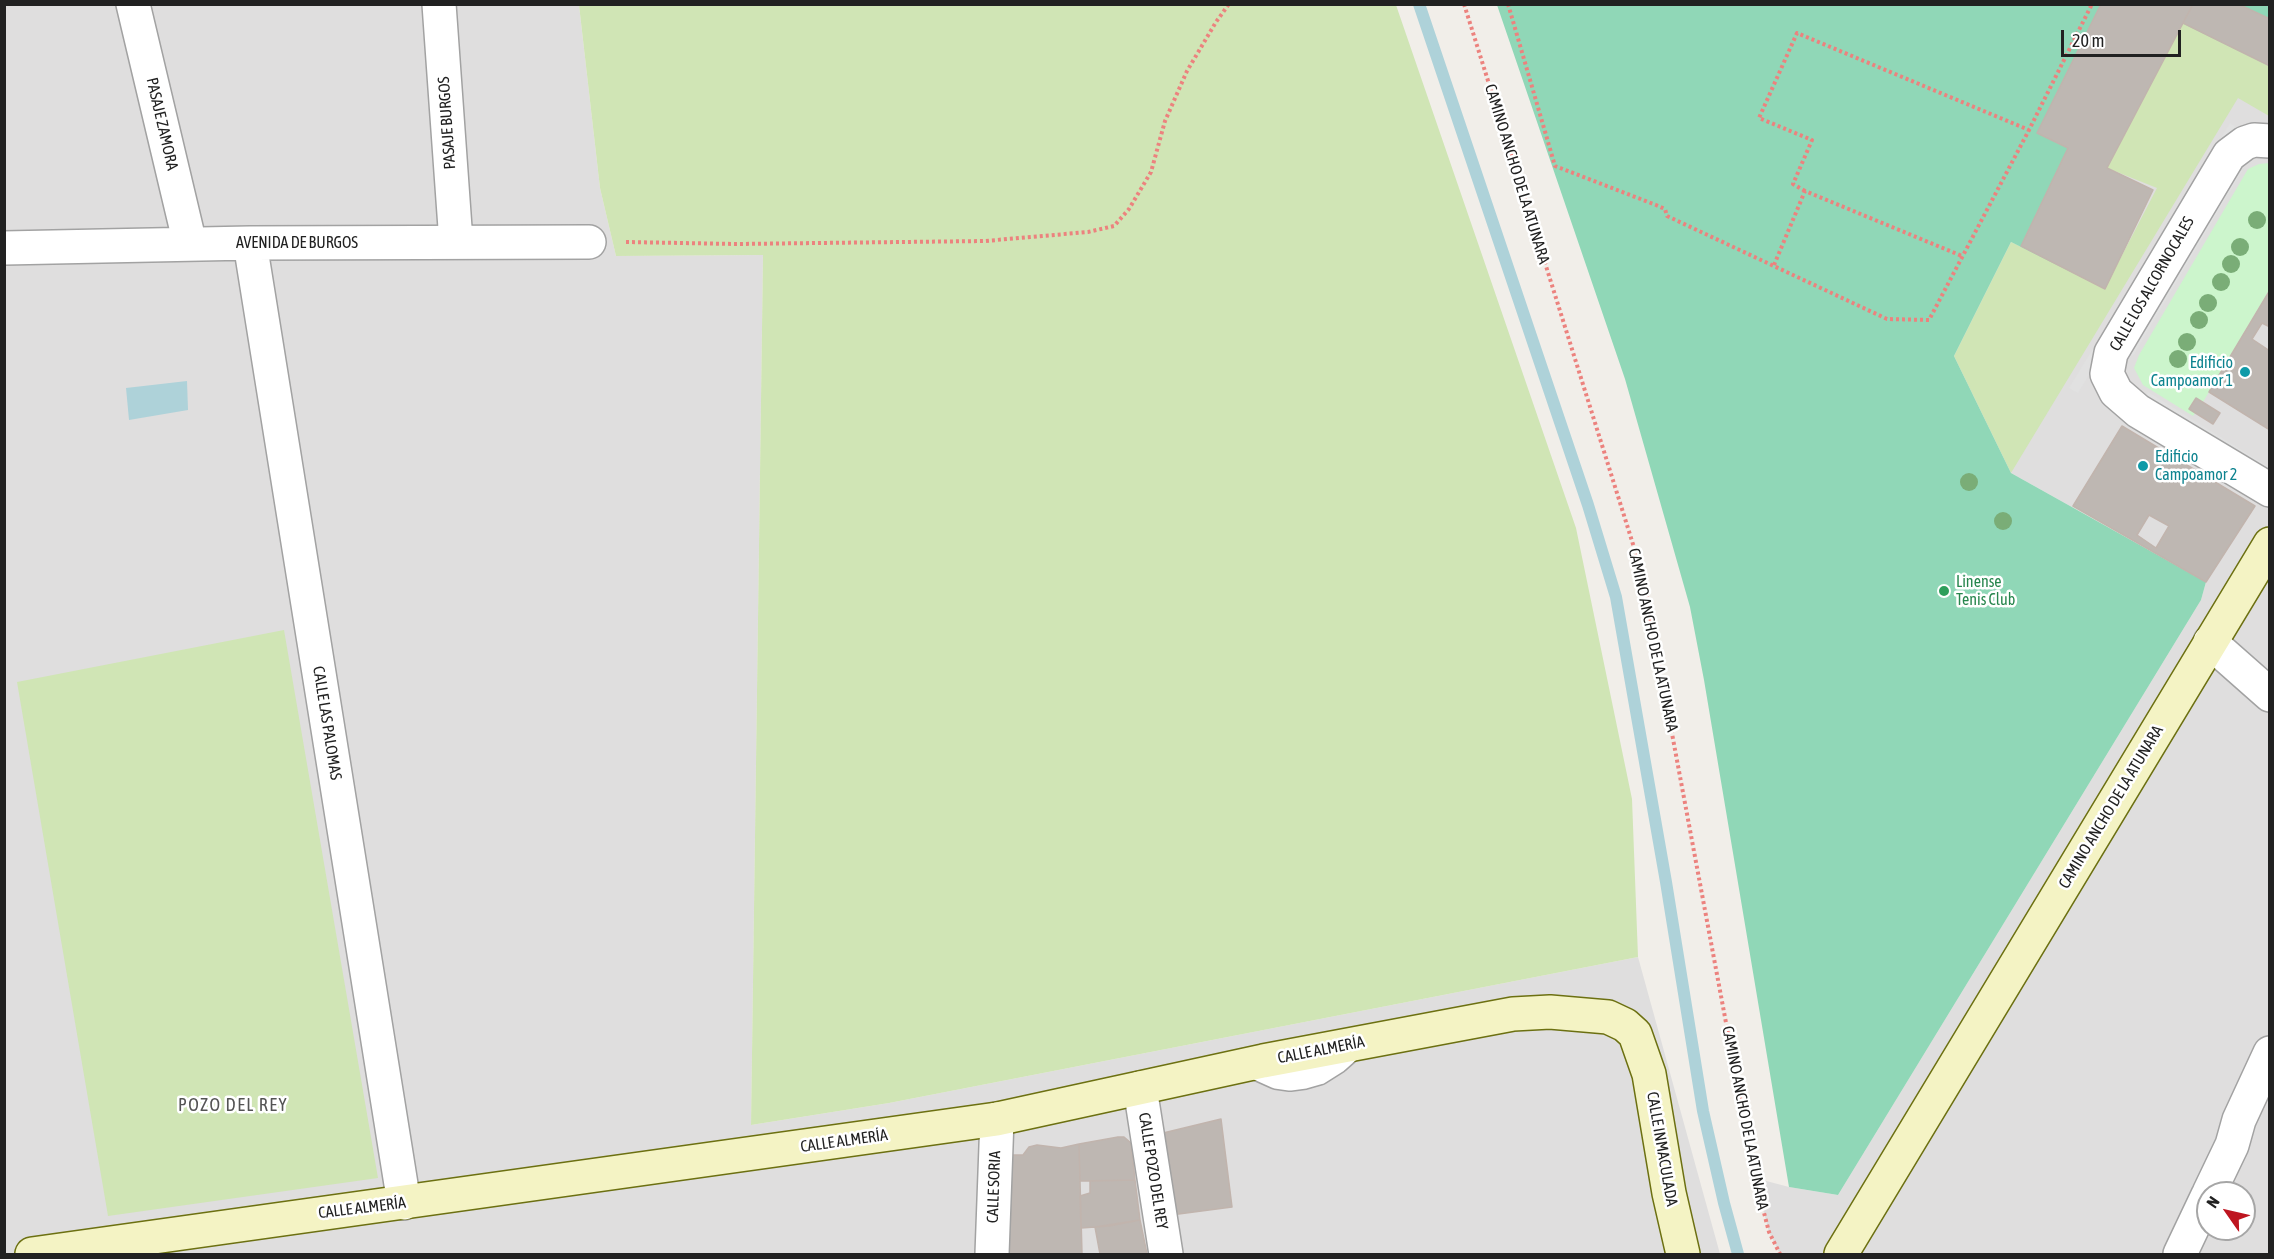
<!DOCTYPE html>
<meta charset="utf-8">
<style>
body{margin:0}
#map{position:relative;width:2274px;height:1259px;overflow:hidden;background:#f1eee9;font-family:"Asap Condensed",sans-serif}
canvas{display:block}
.frame{position:absolute;inset:0;border:6px solid #212121;pointer-events:none}
.north{position:absolute;left:2196px;top:1181px;width:60px;height:60px;box-sizing:border-box;background:#fff;border:2px solid #a6a6a6;border-radius:50%;rotate:304deg;font-size:16px;font-weight:700;line-height:24px;text-align:center;color:#212121}
.north::after{content:'';display:block;margin:auto;width:21px;height:27px;background:#be1520;clip-path:polygon(50% 0,100% 100%,50% 72%,0 100%)}
.scale{position:absolute;left:2061px;top:30px;width:120px;height:27px;box-sizing:border-box;border:3px solid #212121;border-top:0;padding-left:8px;font-size:18px;line-height:21px;white-space:nowrap;color:#212121;-webkit-text-stroke:4px #fff;paint-order:stroke}
</style>
<div id="map">
<canvas width="2274" height="1259"></canvas>
<div class="frame"></div>
<div class="north">N</div>
<div class="scale">20 m</div>
</div>
<script>
const ctx = document.querySelector('canvas').getContext('2d');
ctx.lineJoin = 'round';
function paint(path, color) {
  ctx.fillStyle = color;
  ctx.fill(path, 'evenodd');
}
function toPath(rows) {
  const path = new Path2D();
  for (const r of rows) {
    path.moveTo(r[0], r[1]);
    for (let i = 2; i < r.length; i += 2) path.lineTo(r[i], r[i + 1]);
  }
  return path;
}
function stroke(path, color, width, dash) {
  ctx.strokeStyle = color;
  ctx.lineWidth = width;
  ctx.lineCap = dash ? 'butt' : 'round';
  ctx.setLineDash(dash || []);
  ctx.stroke(path);
}
function label(font, color, halo, rows, align = 'center') {
  ctx.font = font + ' "Asap Condensed",sans-serif';
  ctx.lineWidth = 5;
  ctx.setLineDash([]);
  ctx.textBaseline = 'middle';
  ctx.strokeStyle = halo;
  ctx.fillStyle = color;
  for (const [text, x, y, turn = 0] of rows) {
    ctx.save();
    ctx.translate(x, y);
    ctx.rotate((+turn || 0) * Math.PI / 180);
    ctx.textAlign = isNaN(turn) ? turn : align;
    if (halo) ctx.strokeText(text, 0, 0);
    ctx.fillText(text, 0, 0);
    ctx.restore();
  }
}
const residential = toPath([
 [5,4,579,5,600,188,616,256,763,255,751,1125,889,1103,1638,957,1720,1254,5,1254],
 [2258,62,2269,66,2269,1254,1780,1254,1769,1232,1755,1178,1789,1187,1838,1195,2201,600,2206,582,2011,473,2107,168],
 [2208,1193,2244,1193,2244,1229,2208,1229]
]);
const grass = toPath([
 [579,5,1396,5,1576,528,1632,799,1638,957,889,1103,751,1125,763,255,616,256,600,188],
 [2183,23,2269,66,2269,116,2238,98,2011,473,1954,356,2011,242,2105,288,2157,188,2107,168],
 [284,630,378,1178,108,1216,17,682]
]);
const park = toPath([
 [2269,163,2269,290,2203,402,2195,398,2189,409,2195,413,2193,416,2143,385,2134,368,2139,355,2248,169,2259,164]
]);
const pitch = toPath([
 [1497,5,2269,5,2269,66,2182,23,2107,168,2153,190,2105,289,2011,242,1954,356,2011,473,2206,582,2201,600,1838,1195,1789,1187,1704,680,1690,607,1625,379]
]);
const parking = toPath([
 [2230,123,2239,129,2078,393,2069,388],
 [2235,167,2242,171,2133,356,2127,353],
 [2148,392,2269,467,2269,473,2143,400]
]);
const water = toPath([
 [187,381,188,410,129,420,126,388]
]);
const stream = toPath([
 [1419,4,1588,505,1616,597,1666,882,1703,1111,1724,1203,1738,1254]
]);
const building = toPath([
 [2101,4,2193,4,2107,168,2153,190,2105,289,2021,246,2068,148,2037,133,2101,4],
 [2193,4,2238,4,2270,19,2270,66,2183,23,2193,4],
 [2270,290,2270,327,2262,323,2252,339,2270,351,2270,430,2209,392,2270,290],
 [2196,398,2220,413,2213,424,2189,409,2196,398],
 [2122,426,2255,506,2206,582,2073,506,2122,426],
 [2149,515,2169,526,2156,548,2137,535,2149,515],
 [1221,1119,1232,1207,1171,1215,1159,1134,1221,1119],
 [1118,1137,1124,1137,1131,1143,1135,1180,1080,1181,1079,1144,1118,1137],
 [1079,1144,1082,1254,1007,1254,1006,1155,1023,1155,1029,1147,1037,1145,1061,1148,1079,1144],
 [1135,1180,1140,1220,1109,1226,1081,1228,1080,1196,1090,1193,1090,1181,1135,1180],
 [1140,1220,1147,1254,1100,1254,1095,1227,1140,1220]
]);
const path = toPath([
 [1464,4,1642,573,1755,1178,1769,1232,1780,1254],
 [1508,4,1555,166,1656,205,1665,209,1667,216,1887,319,1929,320,2029,130,2092,4],
 [1805,191,1793,184,1812,140,1759,118,1797,33,2029,130],
 [626,242,736,244,985,241,1088,232,1114,226,1129,209,1151,172,1165,121,1187,71,1216,22,1229,4],
 [1774,265,1805,191,1962,256]
]);
const lane = toPath([
 [1247,1065,1276,1078,1290,1080,1305,1078,1319,1074,1338,1062,1356,1046]
]);
const street = toPath([
 [133,4,190,244],
 [439,4,456,242],
 [2270,141,2254,140,2245,143,2229,155,2111,353,2107,374,2116,392,2138,411,2270,490],
 [250,243,404,1203],
 [4,248,250,243,589,242],
 [2210,642,2270,695],
 [1140,1088,1166,1254],
 [2209,1193,2232,1145,2239,1120,2270,1053],
 [992,1254,997,1119],
 [2180,1254,2208,1195]
]);
const secondary = toPath([
 [32,1254,997,1119,1263,1061,1513,1014,1550,1012,1608,1017,1625,1025,1635,1034,1649,1074,1669,1193,1683,1254],
 [1841,1254,2270,544]
]);
const trees = [
 [2257,220],
 [2240,247],
 [2231,264],
 [2221,282],
 [2208,303],
 [2199,320],
 [2187,342],
 [2178,359],
 [1969,482],
 [2003,521]
];
const markers = [
 [2245,372,6,"#0f9aa8"],
 [2143,466,6,"#0f9aa8"],
 [1944,591,6,"#2e9e5b"]
];
const streetNames = [
 ["PASAJE BURGOS",447,123,-94],
 ["PASAJE ZAMORA",162,124,77],
 ["CAMINO ANCHO DE LA ATUNARA",1517,174,73],
 ["AVENIDA DE BURGOS",297,243],
 ["CALLE LOS ALCORNOCALES",2152,284,-60],
 ["CAMINO ANCHO DE LA ATUNARA",1653,640,78],
 ["CALLE LAS PALOMAS",327,723,81],
 ["CAMINO ANCHO DE LA ATUNARA",2111,807,-59],
 ["CALLE ALMERÍA",1321,1050,-11],
 ["CAMINO ANCHO DE LA ATUNARA",1745,1118,79],
 ["CALLE ALMERÍA",844,1141,-8],
 ["CALLE INMACULADA",1662,1149,80],
 ["CALLE POZO DEL REY",1153,1171,81],
 ["CALLE SORIA",994,1187,-88],
 ["CALLE ALMERÍA",362,1208,-7]
];
const cultureNames = [
 ["Edificio",2233,363],
 ["Campoamor 1",2233,381],
 ["Edificio",2155,457,"left"],
 ["Campoamor 2",2155,475,"left"]
];
const leisureNames = [
 ["Linense",1956,582],
 ["Tenis Club",1956,600]
];
const neighbourhoodNames = [
 ["POZO DEL REY",233,1105]
];
paint(residential, '#dfdede');
paint(grass, '#d0e5b5');
paint(park, '#ccf5cc');
paint(pitch, '#90d7b7');
paint(parking, '#e1e1e1');
paint(water, '#aed2d9');
stroke(stream, '#aed2d9', 12);
paint(building, '#beb7b2');
stroke(building, '#c1b4ad', 1.5);
stroke(lane, '#a2a2a2', 24);
stroke(street, '#a2a2a2', 36);
stroke(secondary, '#6c7011', 36);
stroke(path, '#ec827e', 4, [3, 3]);
stroke(lane, '#fff', 21);
stroke(street, '#fff', 33);
stroke(secondary, '#f4f3c4', 33);
ctx.fillStyle = '#7aad77';
for (const [x, y] of trees) {
  ctx.beginPath();
  ctx.arc(x, y, 9, 0, 2 * Math.PI);
  ctx.fill();
}
for (const [x, y, r, color] of markers) {
  const dot = new Path2D();
  dot.arc(x, y, r, 0, 2 * Math.PI);
  ctx.fillStyle = color;
  ctx.fill(dot);
  stroke(dot, '#fff', 2);
}
label('16px', '#212121', '#fff', streetNames);
label('16px', '#0d838f', '#fff', cultureNames, 'right');
label('16px', '#27864d', '#fff', leisureNames, 'left');
ctx.letterSpacing = '1.5px';
label('18px', '#545454', '#fff', neighbourhoodNames);
ctx.letterSpacing = '0px';
</script>
